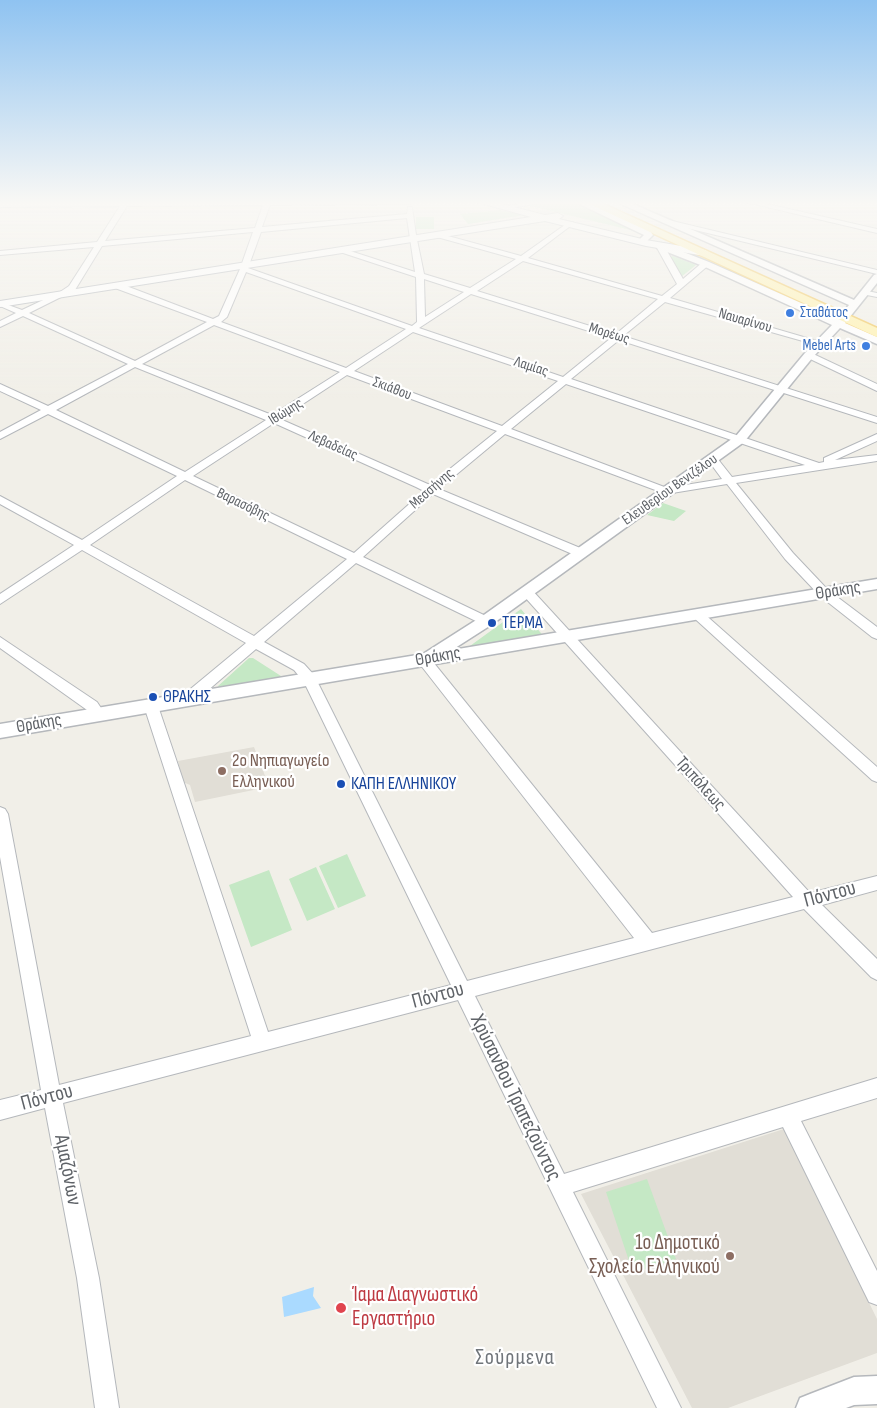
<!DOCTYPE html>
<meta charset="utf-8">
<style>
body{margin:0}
canvas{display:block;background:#f1efe8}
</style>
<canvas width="877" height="1408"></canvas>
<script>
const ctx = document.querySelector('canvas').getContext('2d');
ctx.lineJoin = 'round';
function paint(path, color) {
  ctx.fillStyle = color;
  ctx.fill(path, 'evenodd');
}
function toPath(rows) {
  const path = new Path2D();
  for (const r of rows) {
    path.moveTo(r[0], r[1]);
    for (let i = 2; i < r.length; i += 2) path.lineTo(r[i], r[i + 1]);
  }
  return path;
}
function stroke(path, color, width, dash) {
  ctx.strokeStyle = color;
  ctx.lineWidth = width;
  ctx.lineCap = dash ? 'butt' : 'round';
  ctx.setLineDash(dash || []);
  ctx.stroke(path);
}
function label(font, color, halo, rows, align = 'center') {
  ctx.font = font + ' "Sofia Sans Condensed",sans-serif';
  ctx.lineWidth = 4.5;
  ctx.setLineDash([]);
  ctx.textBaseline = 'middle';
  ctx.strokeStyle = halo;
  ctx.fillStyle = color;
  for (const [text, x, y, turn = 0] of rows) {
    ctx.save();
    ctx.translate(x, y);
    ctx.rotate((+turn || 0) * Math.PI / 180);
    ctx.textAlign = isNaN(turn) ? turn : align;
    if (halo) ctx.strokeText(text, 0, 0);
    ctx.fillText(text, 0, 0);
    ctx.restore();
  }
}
const education = toPath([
 [254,747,267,781,271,781,273,786,195,802,190,785,183,782,178,761],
 [784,1129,877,1319,877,1353,728,1408,692,1408,581,1194]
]);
const green = toPath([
 [571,201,639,232,526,205],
 [501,210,524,215,468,224,460,214],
 [416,217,434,217,434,229,416,229],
 [673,256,696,265,681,277,669,257],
 [663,503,686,511,674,521,647,515],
 [521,609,545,638,463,651],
 [249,658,253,658,281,676,279,679,220,689,218,686],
 [347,854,366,896,338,908,319,866],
 [316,867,335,909,307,921,289,879],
 [269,870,292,930,251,947,229,885],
 [647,1179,676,1259,633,1273,606,1192]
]);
const water = toPath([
 [314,1287,313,1296,321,1308,284,1317,282,1297]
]);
const minor = toPath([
 [123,201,414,201,411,204,270,205,262,227,407,214,408,207,412,207,416,235,424,274,470,288,516,259,437,237,437,233,521,256,569,222,573,222,573,224,528,258,662,296,677,284,656,246,663,244,683,279,703,262,710,264,670,298,824,343,817,345,665,302,623,336,877,417,877,423,619,340,571,379,819,463,824,462,824,458,877,434,877,441,835,460,877,455,877,461,736,483,793,553,828,590,877,627,877,639,872,637,820,596,785,559,727,484,666,494,505,434,439,489,585,550,587,553,585,556,577,556,433,494,363,557,490,618,492,621,490,624,482,624,356,563,264,642,304,664,314,675,467,981,634,938,419,663,417,660,419,657,424,655,429,657,652,933,793,897,523,595,521,592,523,589,527,588,531,589,810,893,877,876,877,890,822,905,877,959,877,980,871,977,804,909,475,996,564,1174,877,1078,877,1098,801,1121,877,1271,877,1305,869,1302,783,1127,573,1192,681,1408,657,1408,458,1000,63,1103,99,1278,119,1408,95,1408,77,1278,45,1108,0,1120,0,1100,41,1090,0,857,0,807,5,809,8,814,59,1085,251,1036,144,706,146,702,151,701,156,702,158,706,268,1032,451,985,304,682,294,670,256,649,192,704,187,705,182,704,180,700,182,696,246,643,82,550,0,604,0,594,74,545,0,504,0,496,82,540,177,476,48,414,0,439,0,432,41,410,0,391,0,384,48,406,128,364,23,316,0,327,0,321,16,313,0,306,0,302,22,310,60,292,69,286,94,247,0,255,0,251,97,242,120,206,0,207,0,203,123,201],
 [263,205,255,228,105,241,127,206,263,205],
 [407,218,415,272,344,249,337,251,416,277,417,322,412,326,248,268,261,232,407,218],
 [253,232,240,269,219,316,213,319,121,284,115,284,115,288,207,322,135,361,29,313,75,290,102,246,253,232],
 [523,261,658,299,616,334,477,291,523,261],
 [246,272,406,329,346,368,221,322,227,317,246,272],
 [424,279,464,292,425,317,424,279],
 [471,294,611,338,563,377,419,328,471,294],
 [214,325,340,372,272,415,142,364,214,325],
 [413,332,558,381,502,426,354,371,413,332],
 [135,367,266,420,185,472,56,410,135,367],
 [347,375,497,431,430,485,280,419,347,375],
 [566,384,805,465,732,477,717,458,713,457,708,460,722,479,667,488,511,429,566,384],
 [274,423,416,487,424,491,354,553,193,476,274,423],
 [185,480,347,559,254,636,90,545,185,480],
 [530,201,549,201,512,208,509,206,530,201],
 [741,201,754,201,877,229,877,233,741,201],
 [664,219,877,270,877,274,662,222,661,221,664,219],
 [862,290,877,293,877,297,862,294,862,290],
 [809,352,877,384,877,391,806,357,805,355,809,352],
 [697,610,701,611,877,767,877,782,872,780,693,617,691,614,697,610],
 [0,637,97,702,105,714,103,718,98,719,93,718,87,710,0,648,0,637]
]);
const tertiary = toPath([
 [573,201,584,201,650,231,653,235,647,241,641,241,640,239,644,235,573,201],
 [614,201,626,201,854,300,874,275,877,274,877,283,845,323,877,337,877,344,840,328,813,357,744,442,491,625,452,650,877,579,877,589,0,738,0,724,423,654,481,617,736,436,805,353,832,325,703,266,657,248,657,244,663,244,709,262,837,319,849,305,614,201],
 [877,1376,877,1404,854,1405,846,1408,796,1408,800,1398,810,1394,854,1377,877,1376]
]);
const secondary = toPath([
 [473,201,490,201,545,215,558,213,563,216,559,219,646,240,705,250,710,253,705,256,646,246,545,221,0,307,0,301,531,217,473,201]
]);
const primary = toPath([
 [583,201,597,201,877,328,877,337,583,201]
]);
const markers = [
 [790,313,5,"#3f7fe0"],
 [866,346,5,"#3f7fe0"],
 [492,623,5,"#1a4fb4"],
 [153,697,5,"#1a4fb4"],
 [222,771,5,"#8d6e63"],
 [341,784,5,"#1a4fb4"],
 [730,1256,5,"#8d6e63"],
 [341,1308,6,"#e0444e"]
];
const farShopnames = [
 ["Σταθάτος",800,313],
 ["Mebel Arts",856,346,"right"]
];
const farStreetnames = [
 ["Ναυαρίνου",745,321,16],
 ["Μορέως",609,334,17],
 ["Λαμίας",531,367,18],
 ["Σκιάθου",392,389,21],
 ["Ιθώμης",286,412,-32],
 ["Λεβαδείας",333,446,24],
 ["Μεσσήνης",432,489,-41],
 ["Ελευθερίου Βενιζέλου",670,490,-35],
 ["Βαρασόβης",243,505,26]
];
const streetNames = [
 ["Θράκης",838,591,-9],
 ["Θράκης",438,657,-10],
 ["Θράκης",39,724,-10],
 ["Τριπόλεως",700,784,48]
];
const transitNames = [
 ["TΕΡΜΑ",502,623],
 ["ΘΡΑΚΗΣ",163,697],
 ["ΚΑΠΗ ΕΛΛΗΝΙΚΟΥ",351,784]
];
const educationNames = [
 ["2ο Νηπιαγωγείο",232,761],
 ["Ελληνικού",232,782]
];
const nearStreetnames = [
 ["Πόντου",830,895,-15],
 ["Πόντου",438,996,-15],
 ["Πόντου",47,1098,-15],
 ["Χρύσανθου Τραπεζούντος",515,1098,64],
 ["Αμαζόνων",67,1170,79]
];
const nearEducationnames = [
 ["1ο Δημοτικό",720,1244],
 ["Σχολείο Ελληνικού",720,1268]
];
const nearHealthnames = [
 ["Ίαμα Διαγνωστικό",352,1296],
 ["Εργαστήριο",352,1320]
];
const nearNeighbourhoodnames = [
 ["Σούρμενα",515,1358]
];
paint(education, '#e1ded6');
paint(green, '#c5e8c5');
paint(water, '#aadaff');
stroke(minor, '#b5b8bc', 2);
stroke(tertiary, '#b5b8bc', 3);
stroke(secondary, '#b6babf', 2);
stroke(primary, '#f2c960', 3);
paint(minor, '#fff');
paint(tertiary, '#fff');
paint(secondary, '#fff');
paint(primary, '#fff2af');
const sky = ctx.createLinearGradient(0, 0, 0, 398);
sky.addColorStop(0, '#8fc3f1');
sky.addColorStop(0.51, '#f9f8f5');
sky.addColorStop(1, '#f9f8f500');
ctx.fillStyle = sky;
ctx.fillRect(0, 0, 877, 398);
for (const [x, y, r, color] of markers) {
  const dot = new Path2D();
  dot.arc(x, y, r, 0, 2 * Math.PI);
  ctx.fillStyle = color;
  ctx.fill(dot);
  stroke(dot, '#fff', 2);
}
label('15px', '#366cbe', '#fff', farShopnames, 'left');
label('15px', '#5f6368', '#fff', farStreetnames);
label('18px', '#5f6368', '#fff', streetNames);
label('18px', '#164399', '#fff', transitNames, 'left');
label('18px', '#785e54', '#fff', educationNames, 'left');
label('21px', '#5f6368', '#fff', nearStreetnames);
label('21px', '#785e54', '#fff', nearEducationnames, 'right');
label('21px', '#be3a42', '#fff', nearHealthnames, 'left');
ctx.letterSpacing = '1px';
label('22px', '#70757a', '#fff', nearNeighbourhoodnames);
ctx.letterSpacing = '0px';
</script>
